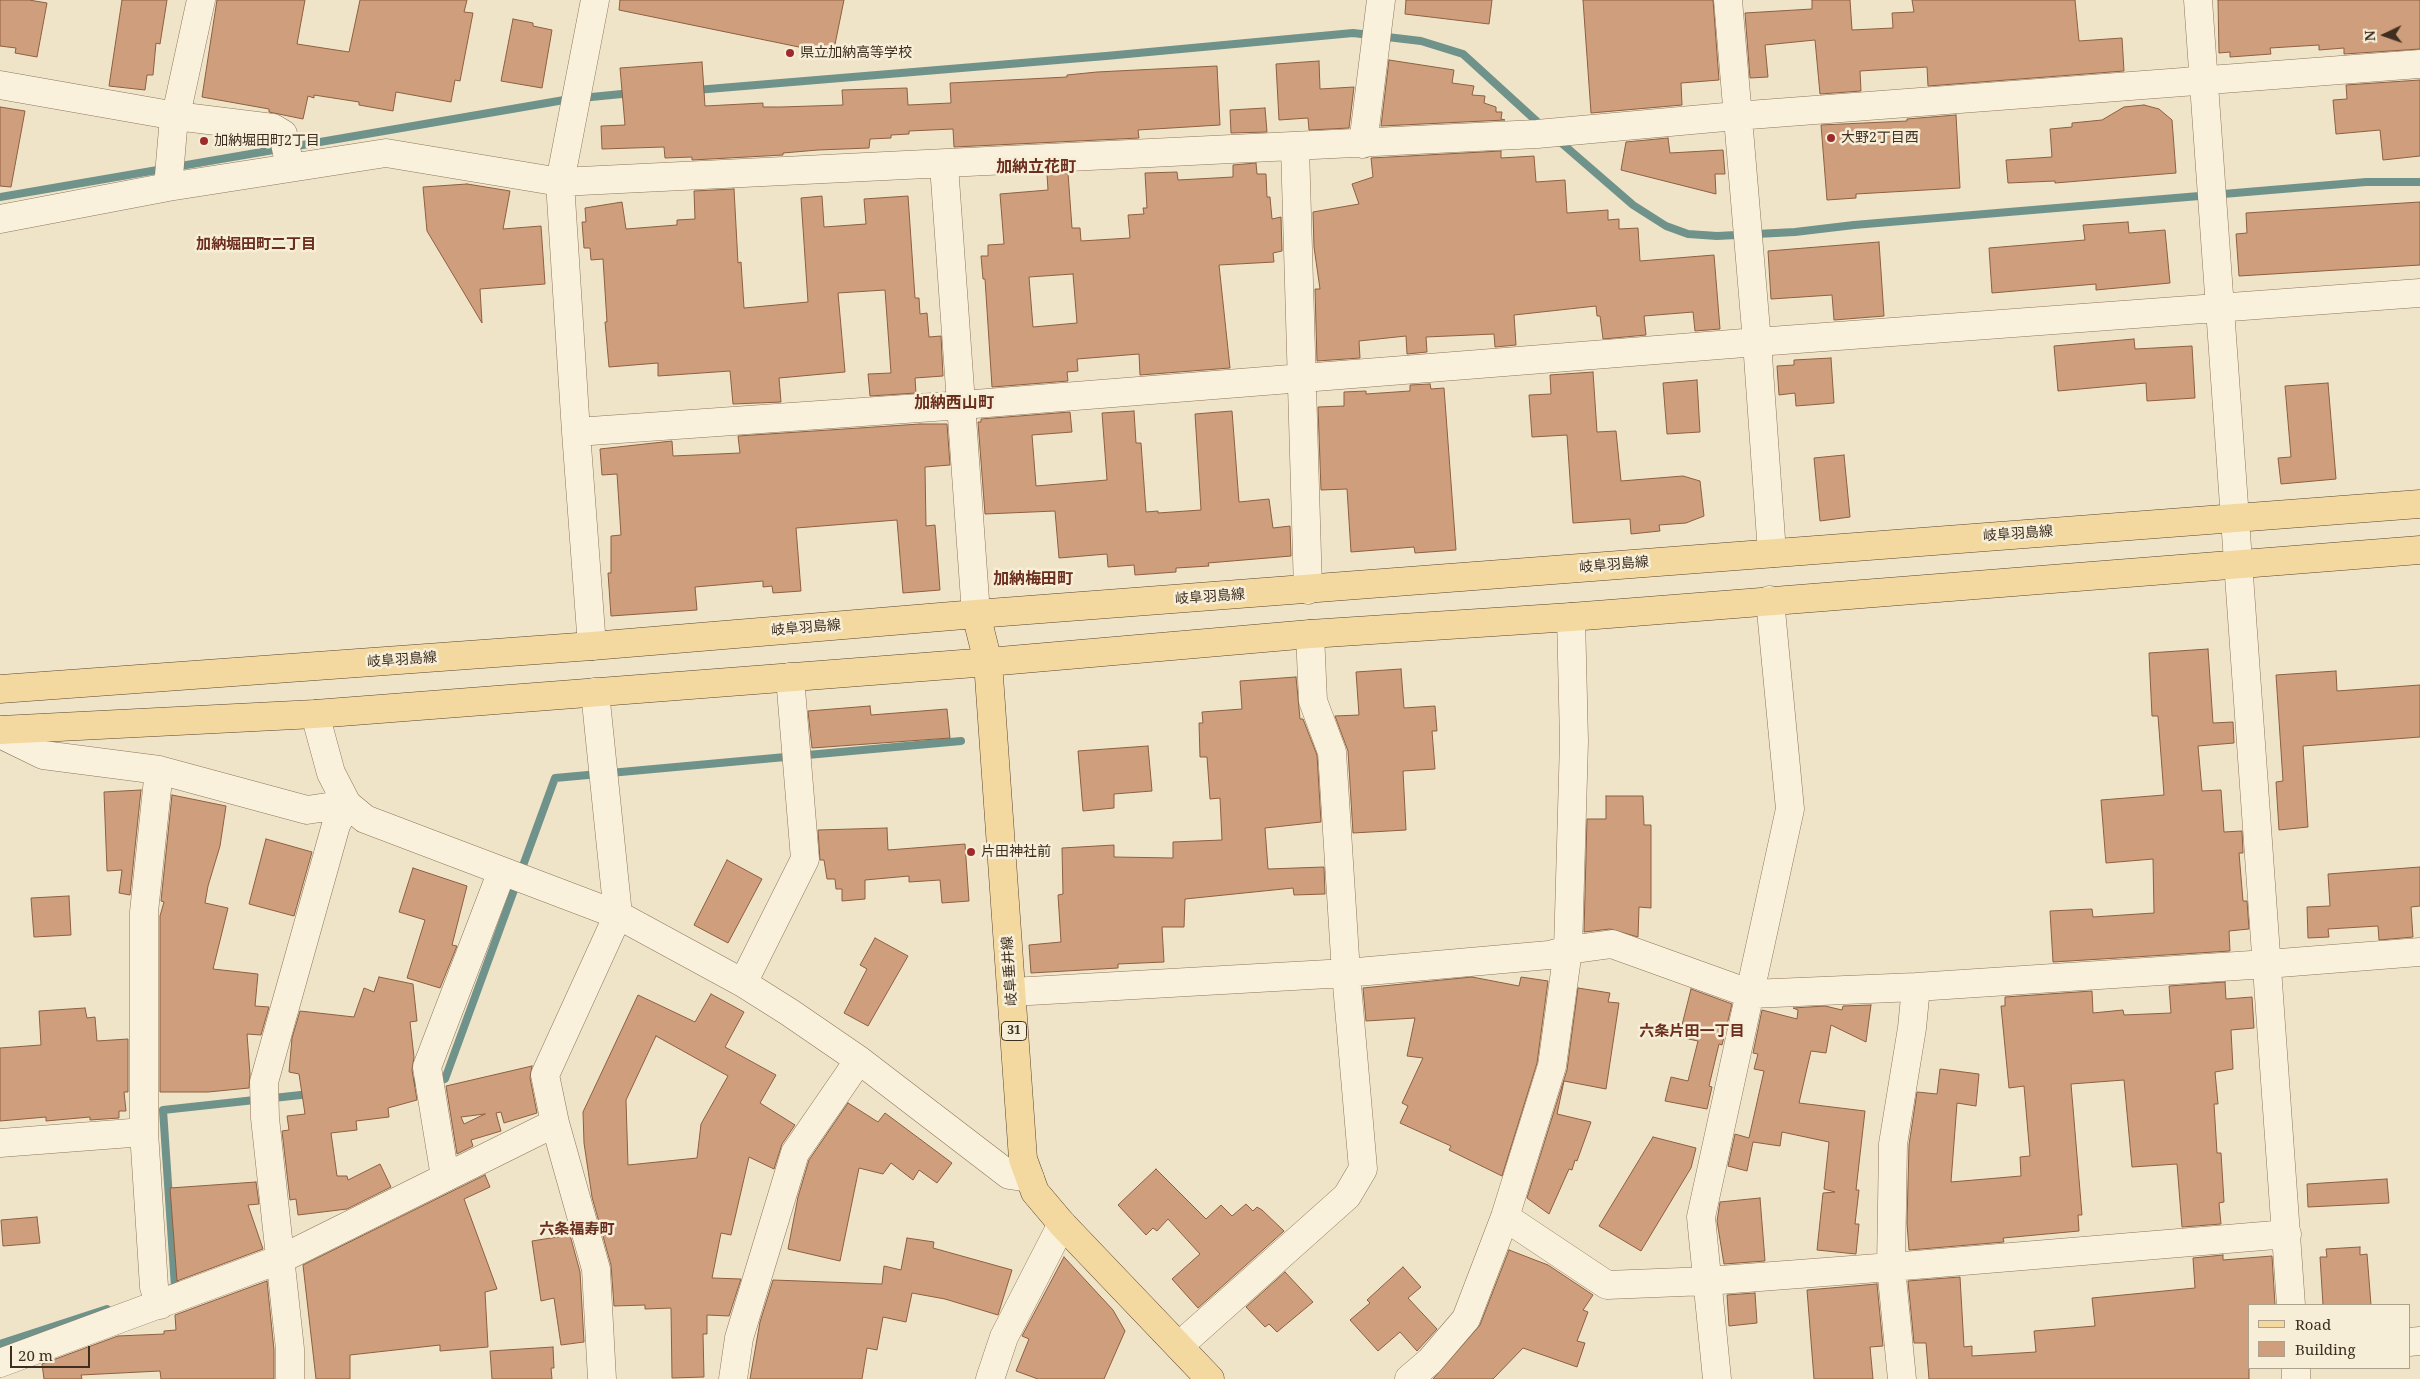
<!DOCTYPE html>
<meta charset="utf-8">
<style>
body{margin:0}
#map{position:relative;width:2420px;height:1379px;overflow:hidden;background:#f0e4c8;font-family:"Noto Serif",serif}
canvas{display:block}
.legend{position:absolute;left:2248px;top:1304px;width:162px;height:65px;box-sizing:border-box;background:#f7eed8;border:1px solid #ada18e;margin:0;padding:6px 9px;list-style:none;font-size:15px;color:#3d2e20}
.legend li{display:flex;align-items:center;gap:10px;height:25px}
.legend b{width:25px;border:1px solid #ada18e}
.north{position:absolute;left:2360px;top:10px;width:50px;height:50px;-webkit-text-stroke:4px #f7eed8;paint-order:stroke;rotate:267deg;font-size:14px;font-weight:700;line-height:20px;text-align:center;color:#3d2e20}
.north::after{content:'';display:block;margin:auto;width:18px;height:22px;background:#3d2e20;clip-path:polygon(50% 0,100% 100%,50% 72%,0 100%)}
.scale{position:absolute;left:10px;top:1346px;width:80px;height:22px;box-sizing:border-box;border:2px solid #3d2e20;border-top:0;padding-left:6px;font-size:15px;line-height:18px;white-space:nowrap;color:#3d2e20;-webkit-text-stroke:4px #f7eed8;paint-order:stroke}
</style>
<div id="map">
<canvas width="2420" height="1379"></canvas>
<ul class="legend">
<li><b style="height:6px;background:#f3d9a0"></b>Road</li>
<li><b style="height:14px;background:#cf9f7d"></b>Building</li>
</ul>
<div class="north">N</div>
<div class="scale">20 m</div>
</div>
<script>
const ctx = document.querySelector('canvas').getContext('2d');
ctx.lineJoin = 'round';
function toPath(rows) {
  const path = new Path2D();
  for (const r of rows) {
    path.moveTo(r[0], r[1]);
    for (let i = 2; i < r.length; i += 2) path.lineTo(r[i], r[i + 1]);
  }
  return path;
}
function stroke(path, color, width, dash) {
  ctx.strokeStyle = color;
  ctx.lineWidth = width;
  ctx.lineCap = dash ? 'butt' : 'round';
  ctx.setLineDash(dash || []);
  ctx.stroke(path);
}
function paint(path, color) {
  ctx.fillStyle = color;
  ctx.fill(path, 'evenodd');
}
function label(font, color, halo, rows, align = 'center') {
  ctx.font = font + ' "Noto Serif","Noto Sans JP",serif';
  ctx.lineWidth = 5;
  ctx.setLineDash([]);
  ctx.textBaseline = 'middle';
  ctx.strokeStyle = halo;
  ctx.fillStyle = color;
  for (const [text, x, y, turn = 0] of rows) {
    ctx.save();
    ctx.translate(x, y);
    ctx.rotate((+turn || 0) * Math.PI / 180);
    ctx.textAlign = isNaN(turn) ? turn : align;
    if (halo) ctx.strokeText(text, 0, 0);
    ctx.fillText(text, 0, 0);
    ctx.restore();
  }
}
const stream = toPath([
 [696,90,1106,56,1353,33,1421,41,1463,54,1543,127],
 [581,98,632,93],
 [1558,140,1633,205,1666,226,1688,234,1717,236,1795,232,1854,225,2366,182,2420,182],
 [0,197,570,99],
 [404,1084,445,1079,555,778,961,741],
 [168,1289,175,1287,163,1110,310,1094],
 [0,1344,107,1309]
]);
const building = toPath([
 [0,0,29,0,47,3,37,57,15,53,16,48,0,46,0,0],
 [122,0,167,0,160,44,156,43,153,75,147,75,145,90,109,86,122,0],
 [217,0,305,0,297,44,349,52,360,0,467,0,464,12,473,13,460,81,455,80,451,102,396,92,393,111,359,105,359,102,314,95,314,98,308,96,303,119,269,112,269,109,202,97,217,0],
 [620,0,844,0,833,54,619,10,620,0],
 [1406,0,1492,0,1489,24,1405,14,1406,0],
 [1583,0,1713,0,1719,80,1681,83,1682,105,1591,113,1583,0],
 [1812,0,1850,0,1852,30,1893,28,1892,13,1914,12,1912,0,2075,0,2079,41,2122,38,2124,71,1928,86,1927,67,1860,71,1861,91,1820,94,1815,40,1765,45,1768,77,1750,78,1745,13,1812,9,1812,0],
 [2218,0,2420,0,2420,49,2344,54,2344,48,2319,50,2319,45,2270,48,2271,54,2230,57,2230,52,2219,53,2218,0],
 [513,19,533,23,533,26,552,30,542,88,501,81,513,19],
 [1389,60,1454,70,1452,83,1474,86,1472,95,1485,96,1484,103,1496,107,1496,112,1502,112,1501,119,1505,120,1381,126,1389,60],
 [1319,61,1320,89,1354,87,1349,128,1309,130,1308,118,1279,120,1276,64,1319,61],
 [702,62,705,106,763,103,763,107,781,107,843,105,842,90,907,88,908,105,951,103,950,83,1067,77,1067,75,1097,72,1217,66,1220,125,1138,130,1139,138,954,147,953,129,909,131,909,134,891,135,891,138,870,139,869,148,818,150,783,153,783,155,692,160,692,157,665,158,664,147,602,149,601,126,625,125,620,68,702,62],
 [2420,80,2420,156,2383,160,2380,130,2336,134,2333,100,2347,99,2346,85,2420,80],
 [2144,105,2159,109,2172,120,2176,173,2055,183,2055,181,2008,183,2006,160,2052,157,2050,129,2072,127,2072,123,2102,120,2124,107,2144,105],
 [0,107,25,111,11,187,0,186,0,107],
 [1265,108,1267,132,1231,133,1230,110,1265,108],
 [1956,115,1960,188,1856,194,1856,198,1827,200,1821,125,1907,121,1907,119,1956,115],
 [1668,138,1670,153,1723,150,1725,174,1715,174,1716,194,1621,170,1626,142,1668,138],
 [1501,151,1501,158,1534,156,1536,182,1565,180,1567,213,1608,210,1608,220,1619,219,1619,229,1638,228,1640,261,1714,255,1720,329,1695,331,1693,312,1644,316,1646,335,1603,339,1600,316,1597,316,1596,306,1514,315,1516,345,1495,347,1494,334,1426,337,1427,352,1407,354,1406,336,1359,341,1360,358,1317,361,1315,289,1320,289,1314,247,1313,212,1359,204,1352,184,1373,177,1371,158,1501,151],
 [1256,163,1257,174,1266,174,1267,197,1270,197,1272,219,1281,217,1282,251,1273,253,1274,262,1219,265,1230,368,1140,375,1139,354,1077,359,1078,371,1067,372,1068,381,992,387,985,279,983,279,981,256,988,256,988,245,1004,244,1000,194,1048,190,1047,174,1068,173,1072,228,1080,228,1081,241,1130,238,1128,215,1144,214,1143,208,1147,208,1145,173,1177,172,1178,180,1233,177,1233,165,1256,163],
 [1073,274,1077,323,1033,327,1029,277,1073,274],
 [467,184,510,191,503,229,541,226,545,284,480,289,482,323,427,231,423,187,467,184],
 [734,189,738,263,741,262,744,308,808,302,801,198,822,196,824,227,866,224,864,199,908,196,915,298,919,298,920,314,927,313,929,337,941,336,943,376,915,378,916,393,870,396,868,374,891,373,885,290,838,293,845,372,779,378,781,402,733,404,730,371,658,376,658,363,609,367,605,322,607,322,603,259,591,260,590,248,584,248,582,222,586,222,585,208,622,202,626,229,677,225,677,220,695,219,694,191,734,189],
 [2420,202,2420,265,2239,276,2236,234,2247,233,2246,213,2420,202],
 [2128,222,2129,233,2165,230,2170,283,2096,290,2096,284,1992,293,1989,248,2085,240,2083,225,2128,222],
 [1879,242,1884,316,1834,320,1832,295,1771,299,1768,251,1879,242],
 [2134,339,2135,349,2192,346,2195,398,2147,401,2146,383,2058,391,2054,346,2134,339],
 [1831,358,1834,403,1796,406,1795,393,1779,395,1777,366,1794,365,1794,360,1831,358],
 [1593,372,1597,432,1616,431,1621,481,1683,476,1700,481,1704,516,1686,523,1659,525,1660,531,1631,534,1630,519,1573,523,1567,435,1532,437,1529,395,1551,394,1550,375,1593,372],
 [1697,380,1700,432,1667,434,1663,383,1697,380],
 [2328,383,2336,479,2281,484,2278,458,2291,457,2285,386,2328,383],
 [1430,384,1431,389,1444,388,1456,550,1415,553,1414,547,1351,552,1347,489,1321,490,1318,407,1344,406,1344,392,1366,391,1366,394,1410,391,1410,385,1430,384],
 [1134,411,1136,443,1141,443,1146,512,1158,511,1158,513,1201,510,1195,414,1232,411,1239,502,1269,499,1273,528,1290,526,1291,556,1208,563,1209,566,1176,568,1176,572,1135,575,1134,565,1108,567,1107,554,1059,558,1055,511,985,514,978,422,981,422,981,419,1070,412,1072,432,1032,435,1036,486,1107,480,1102,413,1134,411],
 [920,424,947,424,950,465,925,467,926,526,935,525,940,590,903,593,897,520,796,528,801,591,773,593,772,586,763,587,763,581,695,587,697,610,611,616,608,573,611,573,611,536,621,535,617,474,602,475,600,449,672,441,673,456,740,453,738,436,920,424],
 [1844,455,1850,517,1820,521,1814,458,1844,455],
 [2208,649,2213,723,2233,722,2234,743,2198,746,2202,791,2221,790,2224,832,2242,831,2243,853,2239,853,2243,901,2247,901,2249,929,2229,931,2230,951,2053,962,2050,911,2092,909,2093,917,2154,913,2153,859,2106,863,2101,800,2164,795,2158,716,2152,716,2149,653,2208,649],
 [1401,669,1404,708,1435,706,1437,731,1432,731,1435,769,1403,771,1406,830,1353,833,1348,751,1335,716,1359,715,1356,672,1401,669],
 [2336,671,2337,691,2420,685,2420,737,2303,746,2308,827,2279,830,2276,782,2283,781,2276,675,2336,671],
 [1296,677,1300,719,1303,719,1317,755,1321,822,1265,828,1268,869,1324,867,1325,894,1294,895,1293,888,1185,899,1184,927,1162,927,1164,962,1118,964,1118,968,1031,973,1029,945,1061,942,1058,895,1063,894,1062,848,1114,845,1114,857,1173,858,1173,842,1222,840,1220,798,1210,799,1207,757,1200,757,1199,723,1203,723,1202,712,1242,709,1240,681,1296,677],
 [870,706,871,715,947,709,950,738,812,748,808,711,870,706],
 [1148,746,1152,791,1114,794,1114,808,1083,811,1078,751,1148,746],
 [141,790,130,895,119,893,122,870,107,871,104,792,141,790],
 [172,795,226,806,220,846,208,886,205,903,228,908,213,969,258,974,255,1006,269,1007,261,1035,247,1034,250,1074,249,1088,208,1092,160,1092,160,916,164,902,161,901,172,795],
 [1606,796,1643,796,1644,825,1651,825,1651,908,1639,907,1638,937,1610,929,1584,932,1587,819,1606,819,1606,796],
 [887,828,888,850,965,844,969,901,942,903,940,880,909,882,909,876,865,880,865,899,842,901,842,889,836,889,835,879,827,879,824,860,820,860,818,830,887,828],
 [266,839,312,852,294,916,249,904,266,839],
 [727,860,762,879,728,943,694,925,727,860],
 [2420,867,2420,906,2411,907,2413,937,2379,940,2378,926,2328,929,2329,937,2308,938,2307,907,2330,906,2328,874,2420,867],
 [413,868,467,886,452,945,457,946,440,988,407,978,425,920,399,912,413,868],
 [69,896,71,935,34,937,31,898,69,896],
 [875,938,908,956,868,1026,844,1013,867,969,860,965,875,938],
 [379,977,413,984,417,1021,410,1022,414,1057,412,1070,417,1100,388,1108,389,1117,356,1121,357,1130,331,1133,337,1176,347,1176,348,1180,380,1164,391,1187,347,1209,298,1215,296,1199,290,1200,282,1131,289,1130,287,1116,305,1114,299,1074,289,1072,292,1038,300,1011,354,1017,364,988,374,992,379,977],
 [1472,977,1519,986,1521,977,1548,981,1537,1063,1502,1176,1449,1150,1451,1146,1400,1123,1408,1106,1402,1103,1423,1058,1407,1056,1415,1018,1366,1021,1363,988,1472,977],
 [2225,982,2226,999,2252,997,2254,1028,2231,1030,2233,1069,2215,1072,2218,1104,2214,1104,2217,1153,2221,1153,2224,1202,2219,1203,2221,1224,2182,1227,2177,1164,2132,1167,2124,1080,2071,1084,2082,1215,2078,1215,2079,1231,2003,1238,2004,1242,1909,1250,1907,1223,1909,1145,1917,1092,1937,1094,1940,1069,1979,1074,1976,1106,1957,1103,1951,1182,2021,1176,2020,1157,2030,1156,2024,1086,2009,1088,2001,1006,2005,1006,2005,997,2092,991,2093,1013,2123,1010,2124,1015,2171,1013,2169,986,2225,982],
 [1578,988,1610,993,1608,1002,1619,1003,1606,1089,1564,1081,1557,1114,1591,1122,1577,1161,1575,1160,1572,1170,1569,1169,1549,1214,1527,1198,1567,1070,1578,988],
 [1691,989,1732,1004,1722,1045,1719,1044,1709,1086,1712,1087,1707,1109,1665,1101,1671,1077,1688,1081,1698,1041,1679,1037,1691,989],
 [711,994,744,1012,725,1047,776,1075,760,1103,795,1125,782,1144,774,1169,749,1157,731,1235,721,1233,712,1278,741,1279,729,1316,707,1315,707,1334,703,1334,704,1377,672,1378,671,1308,645,1309,645,1305,614,1306,611,1265,592,1197,584,1143,583,1112,638,995,695,1022,711,994],
 [656,1036,728,1076,701,1124,697,1158,628,1165,626,1100,656,1036],
 [1871,1005,1866,1042,1831,1025,1826,1053,1811,1051,1799,1103,1865,1111,1856,1190,1859,1190,1855,1224,1859,1224,1856,1254,1817,1250,1823,1193,1835,1192,1824,1189,1829,1142,1782,1132,1780,1146,1753,1142,1747,1171,1728,1166,1735,1134,1749,1138,1764,1071,1754,1069,1758,1054,1753,1053,1762,1010,1797,1019,1798,1010,1793,1008,1825,1006,1842,1010,1843,1006,1871,1005],
 [85,1008,87,1018,95,1017,97,1041,128,1039,128,1092,124,1092,126,1111,119,1111,119,1118,90,1120,90,1117,46,1121,46,1117,0,1121,0,1048,41,1045,39,1011,85,1008],
 [532,1066,530,1078,537,1113,504,1123,501,1112,496,1113,501,1131,471,1140,473,1146,457,1154,446,1086,532,1066],
 [485,1114,464,1124,461,1117,485,1114],
 [848,1103,878,1122,885,1113,952,1163,937,1183,919,1170,913,1180,891,1163,883,1174,859,1168,840,1261,788,1249,798,1197,809,1160,848,1103],
 [1653,1137,1696,1148,1691,1168,1641,1251,1599,1226,1653,1137],
 [1156,1169,1206,1219,1221,1205,1232,1216,1246,1204,1253,1211,1257,1207,1262,1210,1284,1231,1198,1308,1172,1279,1200,1254,1168,1219,1157,1231,1153,1228,1146,1235,1118,1205,1156,1169],
 [485,1175,490,1187,464,1199,497,1289,485,1292,488,1347,440,1351,440,1345,350,1355,350,1379,316,1379,303,1265,485,1175],
 [2387,1179,2389,1203,2308,1207,2307,1184,2387,1179],
 [256,1182,259,1204,248,1205,263,1249,177,1281,170,1188,256,1182],
 [1760,1198,1765,1261,1724,1264,1717,1221,1720,1202,1760,1198],
 [37,1217,40,1243,3,1246,1,1220,37,1217],
 [570,1235,580,1272,584,1342,561,1345,554,1298,541,1301,532,1241,570,1235],
 [907,1238,934,1242,933,1248,1012,1270,998,1315,945,1299,912,1293,906,1322,883,1317,877,1350,867,1348,862,1379,750,1379,760,1322,773,1280,882,1284,884,1266,901,1270,907,1238],
 [2360,1247,2360,1255,2367,1254,2371,1305,2323,1305,2320,1257,2327,1257,2326,1249,2360,1247],
 [1509,1250,1548,1265,1593,1295,1583,1310,1588,1312,1577,1341,1585,1343,1577,1367,1523,1348,1493,1379,1433,1379,1480,1325,1509,1250],
 [2223,1255,2223,1260,2272,1256,2275,1305,2249,1305,2249,1379,1929,1379,1926,1343,1914,1343,1908,1281,1960,1277,1964,1347,1972,1346,1972,1356,2036,1352,2034,1331,2095,1326,2092,1298,2195,1288,2193,1258,2223,1255],
 [1064,1257,1113,1310,1125,1331,1104,1379,1038,1379,1016,1371,1029,1339,1022,1336,1064,1257],
 [1403,1267,1421,1287,1408,1298,1437,1329,1417,1351,1400,1332,1378,1351,1350,1320,1370,1303,1367,1300,1403,1267],
 [1285,1272,1313,1302,1277,1332,1269,1324,1265,1327,1246,1307,1285,1272],
 [267,1281,274,1350,274,1379,161,1379,160,1371,81,1375,82,1379,44,1379,42,1364,118,1336,164,1334,164,1331,176,1330,175,1315,267,1281],
 [1877,1284,1883,1346,1870,1347,1873,1379,1814,1379,1807,1290,1877,1284],
 [1755,1293,1757,1323,1729,1326,1727,1295,1755,1293],
 [553,1347,554,1368,551,1368,552,1379,492,1379,490,1351,553,1347]
]);
const minor = toPath([
 [1728,0,1757,342,1772,553],
 [2198,0,2291,1305],
 [0,85,176,116,273,128,283,134,290,167],
 [1363,144,1381,0],
 [1295,147,1308,590],
 [944,165,976,614],
 [168,187,173,129,201,0],
 [0,219,168,187,386,153,560,182,1537,134,1736,116,2420,64],
 [576,432,962,405,1757,342,2420,293],
 [592,646,576,432,560,182,595,0],
 [595,692,618,915,545,1075,555,1123,596,1269,602,1379],
 [315,714,331,773,347,804,365,819,618,915,743,983,789,1012,859,1060,1009,1175,1030,1178],
 [0,734,43,755,159,770,307,810,347,804],
 [159,770,144,912,144,1132,154,1287,160,1305],
 [743,983,805,859,790,677],
 [1012,992,1346,973,1549,955,1568,950,1612,944,1751,994,1916,987,2267,964,2420,952],
 [0,1143,144,1132],
 [445,1177,427,1067,502,871],
 [1505,1217,1607,1285,1707,1281,1891,1267,2287,1234],
 [2409,1342,2420,1341],
 [1179,1346,1347,1196,1363,1169,1346,973,1332,752,1313,701,1310,634],
 [0,1363,281,1259,555,1123],
 [2296,1368,2296,1379],
 [290,1379,290,1349,265,1118,264,1082,336,825,347,804],
 [733,1379,739,1338,795,1153,859,1060],
 [990,1379,1004,1337,1062,1224],
 [1409,1379,1430,1361,1466,1319,1505,1217,1552,1066,1568,950,1574,741,1571,617],
 [1717,1379,1701,1217,1790,809,1770,600],
 [1902,1379,1891,1267,1893,1144,1912,1028,1916,987]
]);
const major = toPath([
 [976,614,988,662,1023,1159,1035,1192,1062,1224,1210,1379],
 [0,689,592,646,976,614,2420,504],
 [0,730,315,714,988,662,1310,634,1571,617,2420,550]
]);
const markers = [
 [790,53,5,"#9e2a2b"],
 [1831,138,5,"#9e2a2b"],
 [204,141,5,"#9e2a2b"],
 [971,852,5,"#9e2a2b"]
];
const shields = [
 [1014,1031,25]
];
const shieldNames = [
 ["31",1014,1031]
];
const poiNames = [
 ["県立加納高等学校",800,53],
 ["大野2丁目西",1841,138],
 ["加納堀田町2丁目",214,141],
 ["片田神社前",981,852]
];
const streetNames = [
 ["岐阜羽島線",2018,534,-4],
 ["岐阜羽島線",1614,565,-5],
 ["岐阜羽島線",1210,597,-4],
 ["岐阜羽島線",806,628,-5],
 ["岐阜羽島線",402,660,-4],
 ["岐阜垂井線",1010,971,-94]
];
const neighbourhoodNames = [
 ["加納堀田町二丁目",256,245],
 ["六条片田一丁目",1692,1032],
 ["六条福寿町",577,1230]
];
const quarterNames = [
 ["加納立花町",1036,167],
 ["加納西山町",954,403],
 ["加納梅田町",1033,579]
];
stroke(stream, '#6f938a', 8);
paint(building, '#cf9f7d');
stroke(building, '#8d5f41', 1);
stroke(minor, '#8d765c', 29);
stroke(major, '#5b4430', 29);
stroke(minor, '#faf1dc', 28);
stroke(major, '#f3d9a0', 28);
for (const [x, y, r, color] of markers) {
  const dot = new Path2D();
  dot.arc(x, y, r, 0, 2 * Math.PI);
  ctx.fillStyle = color;
  ctx.fill(dot);
  stroke(dot, '#f7eed8', 2);
}
for (const [x, y, w] of shields) {
  const box = new Path2D();
  box.roundRect(x - w / 2, y - 9.5, w, 19, 4);
  ctx.fillStyle = '#f7eed8';
  ctx.fill(box);
  stroke(box, '#3d2e20', 1);
}
label('bold 12px', '#3d2e20', null, shieldNames);
label('14px', '#3d2e20', '#f7eed8', poiNames, 'left');
label('14px', '#3d2e20', '#f7eed8', streetNames);
label('bold 15px', '#6b2e1e', '#f7eed8', neighbourhoodNames);
label('bold 16px', '#6b2e1e', '#f7eed8', quarterNames);
</script>
